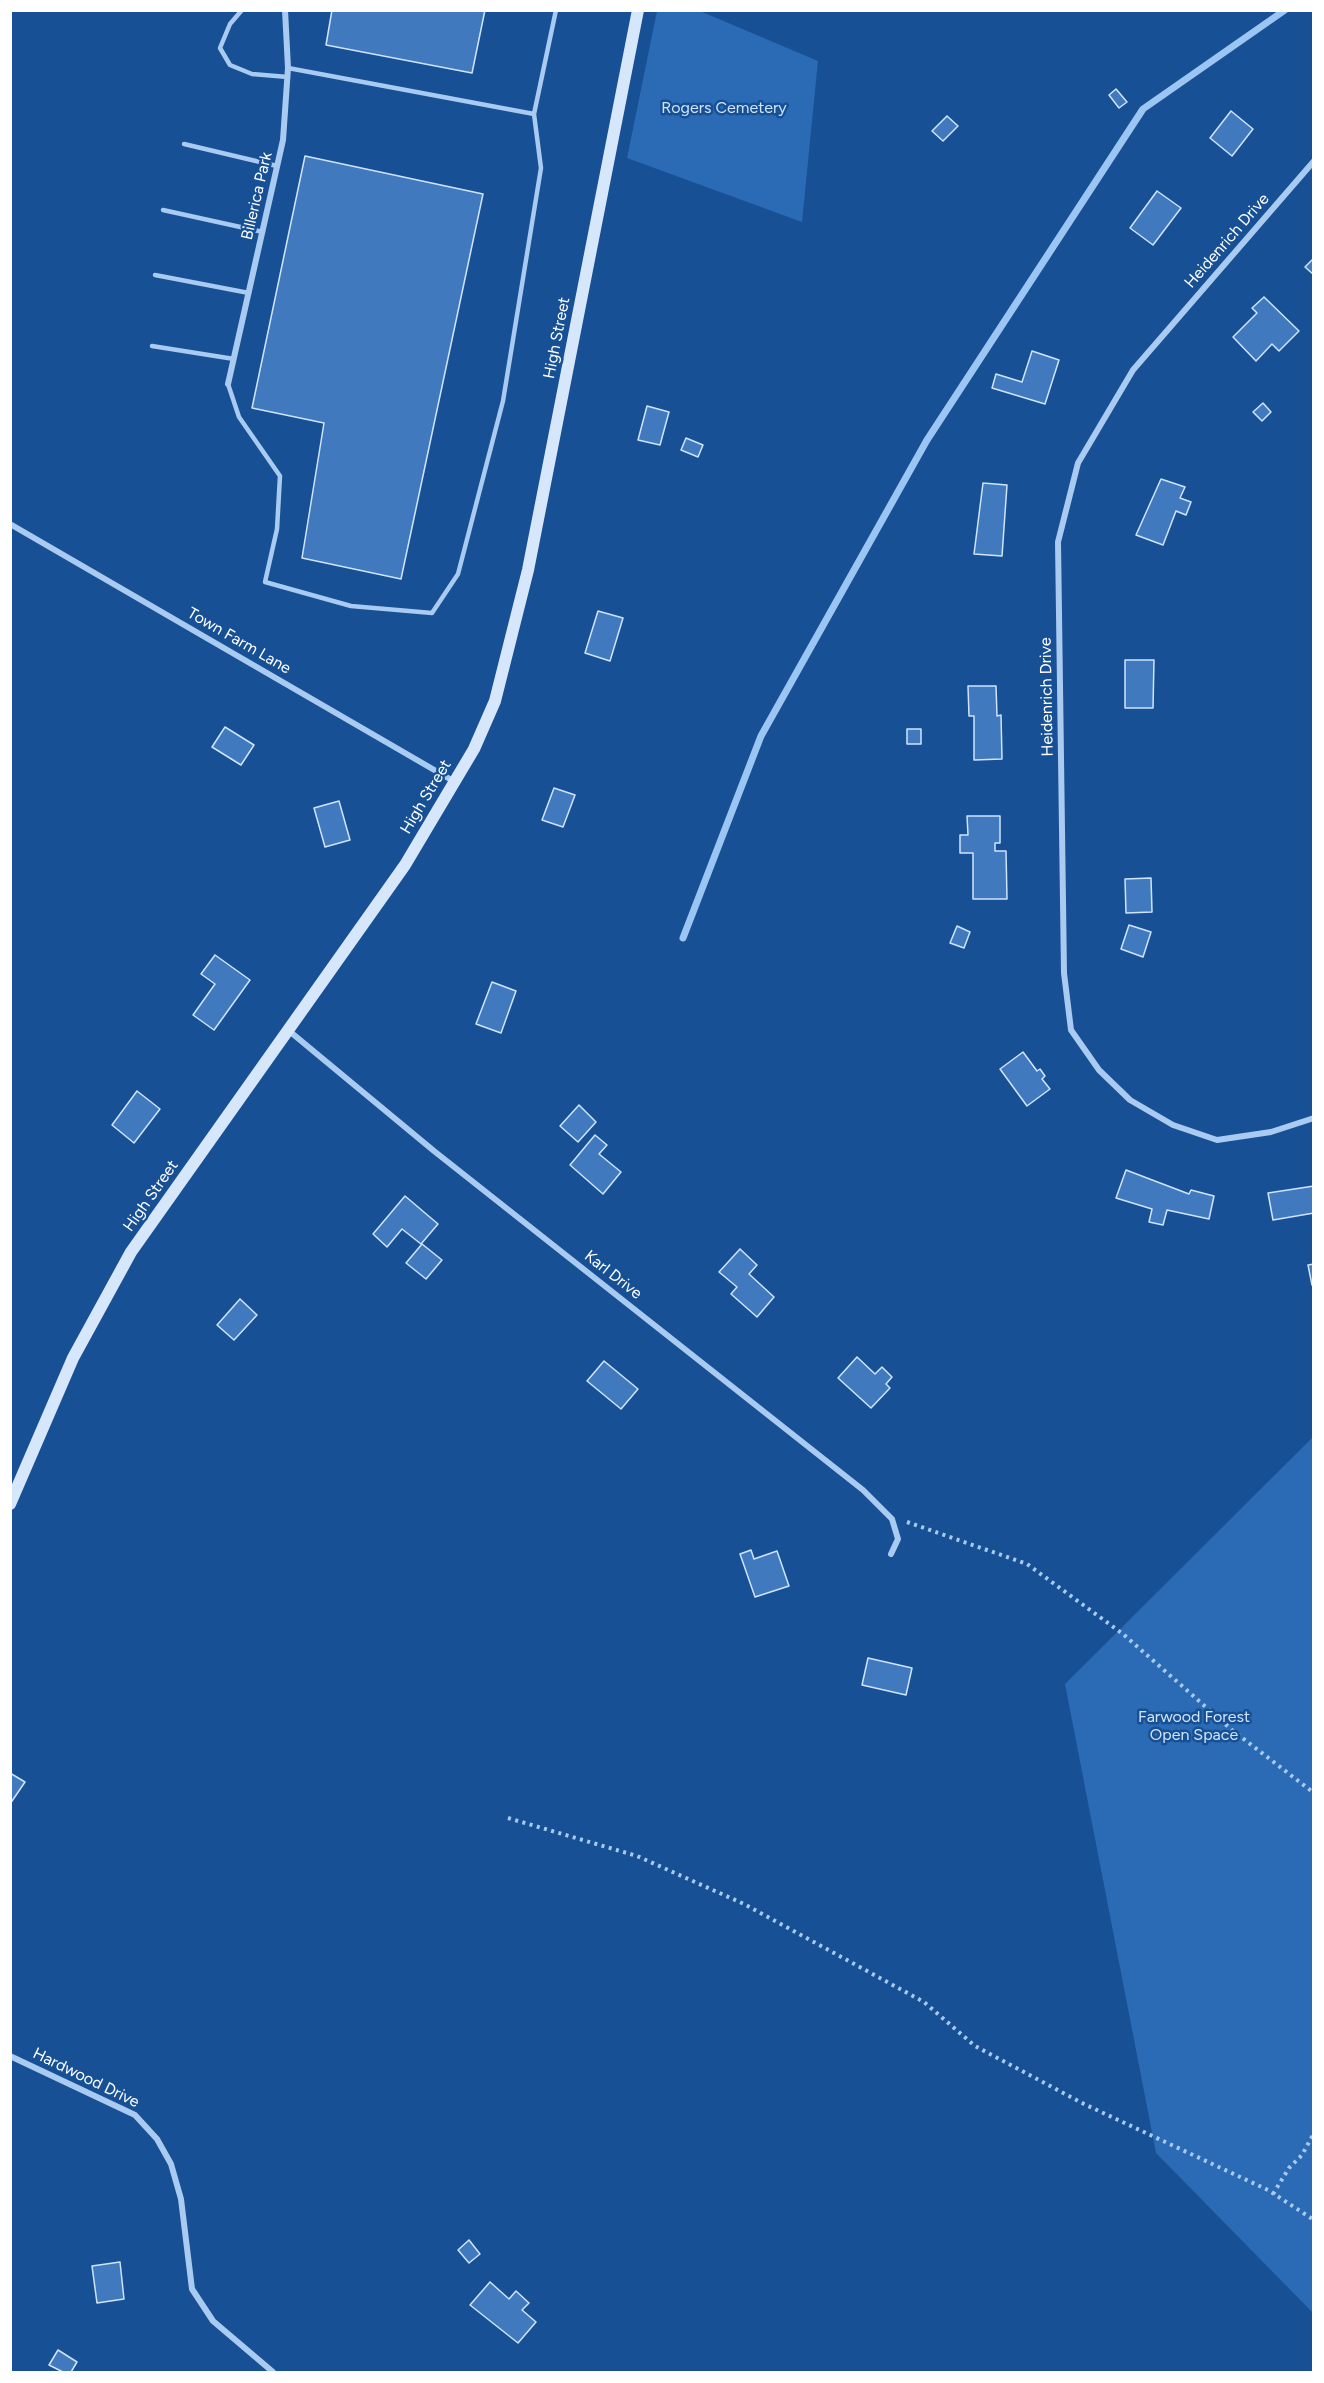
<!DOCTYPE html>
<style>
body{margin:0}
#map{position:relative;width:1324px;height:2383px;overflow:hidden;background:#175095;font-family:Figtree,sans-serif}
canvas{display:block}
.frame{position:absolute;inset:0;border:12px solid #fff;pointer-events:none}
</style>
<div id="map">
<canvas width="1324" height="2383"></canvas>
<div class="frame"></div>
</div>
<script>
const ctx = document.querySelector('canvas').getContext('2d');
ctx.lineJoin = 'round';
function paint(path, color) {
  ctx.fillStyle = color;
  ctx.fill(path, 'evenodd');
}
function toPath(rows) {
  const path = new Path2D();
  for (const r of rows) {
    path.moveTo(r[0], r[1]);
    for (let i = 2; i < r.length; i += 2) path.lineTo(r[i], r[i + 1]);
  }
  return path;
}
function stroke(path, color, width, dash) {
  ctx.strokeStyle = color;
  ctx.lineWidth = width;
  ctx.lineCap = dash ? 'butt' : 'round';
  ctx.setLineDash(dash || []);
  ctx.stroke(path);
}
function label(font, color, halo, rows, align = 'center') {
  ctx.font = font + ' Figtree,sans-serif';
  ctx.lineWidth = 5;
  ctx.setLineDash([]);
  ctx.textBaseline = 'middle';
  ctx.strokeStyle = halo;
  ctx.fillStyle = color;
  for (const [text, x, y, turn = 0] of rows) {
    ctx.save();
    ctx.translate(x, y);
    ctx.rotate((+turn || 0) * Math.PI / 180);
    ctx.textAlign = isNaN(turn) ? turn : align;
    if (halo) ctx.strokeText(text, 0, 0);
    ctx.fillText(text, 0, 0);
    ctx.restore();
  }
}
const green = toPath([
 [657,11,700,11,818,61,802,222,627,158],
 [1313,1437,1313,2313,1156,2153,1065,1684]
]);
const stream = toPath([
 [683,938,761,736,927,440,1143,109,1285,10]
]);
const building = toPath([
 [332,10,485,10,472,73,326,45,332,10],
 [1116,89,1127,102,1119,108,1109,95,1116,89],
 [1231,111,1253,129,1232,156,1210,138,1231,111],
 [947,116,958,126,943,141,932,131,947,116],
 [305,156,483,194,401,579,302,558,324,423,252,408,305,156],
 [1157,191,1181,208,1153,245,1130,228,1157,191],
 [1314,258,1314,275,1305,267,1314,258],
 [1264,297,1299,331,1279,351,1272,344,1256,361,1233,337,1257,313,1252,308,1264,297],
 [1032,351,1059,360,1045,404,992,388,996,374,1022,382,1032,351],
 [1263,403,1271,412,1262,421,1253,412,1263,403],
 [647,406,669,412,660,445,638,440,647,406],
 [686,438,703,445,698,457,681,450,686,438],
 [1161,479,1185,487,1180,498,1191,502,1186,515,1176,511,1163,545,1136,535,1161,479],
 [983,483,1007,485,1002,556,974,554,983,483],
 [598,611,623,618,610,661,585,653,598,611],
 [1125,660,1154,660,1153,708,1125,708,1125,660],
 [968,686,996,686,997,716,1001,715,1002,759,974,760,974,716,969,716,968,686],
 [225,727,254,745,241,765,212,747,225,727],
 [907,729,921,729,921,744,907,744,907,729],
 [554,788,575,795,563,827,542,820,554,788],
 [339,801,350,840,325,847,314,808,339,801],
 [967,816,1000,816,1000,843,995,843,995,851,1006,851,1007,899,973,899,973,853,960,853,960,835,968,835,967,816],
 [1151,878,1152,912,1126,913,1125,879,1151,878],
 [1129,925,1151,932,1143,957,1121,949,1129,925],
 [957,926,970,932,964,948,950,943,957,926],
 [215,955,250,980,214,1030,193,1015,215,984,201,974,215,955],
 [492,982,516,991,501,1033,476,1024,492,982],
 [1023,1052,1037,1071,1040,1069,1045,1076,1042,1079,1050,1089,1027,1106,1000,1069,1023,1052],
 [137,1091,160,1109,134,1143,112,1125,137,1091],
 [579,1105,596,1122,578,1142,560,1126,579,1105],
 [595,1135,607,1145,599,1154,621,1172,603,1194,570,1165,595,1135],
 [1126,1170,1189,1194,1191,1190,1214,1196,1209,1219,1167,1210,1163,1225,1149,1222,1152,1209,1116,1198,1126,1170],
 [1314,1186,1314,1213,1273,1220,1268,1193,1314,1186],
 [405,1196,438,1224,421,1244,402,1229,387,1247,373,1234,405,1196],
 [422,1244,442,1260,426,1279,406,1263,422,1244],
 [740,1249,757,1265,749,1274,774,1297,757,1317,731,1294,737,1287,719,1272,740,1249],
 [1314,1264,1314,1285,1312,1285,1308,1265,1314,1264],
 [240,1299,257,1315,234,1340,217,1325,240,1299],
 [857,1357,875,1374,882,1367,892,1377,886,1384,890,1388,871,1408,838,1378,857,1357],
 [604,1361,638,1389,621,1409,587,1381,604,1361],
 [751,1550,754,1559,777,1551,789,1586,755,1597,740,1554,751,1550],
 [868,1658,912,1668,906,1695,862,1685,868,1658],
 [10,1773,25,1782,10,1804,10,1773],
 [469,2240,480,2254,469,2263,458,2250,469,2240],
 [120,2262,124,2299,97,2303,92,2266,120,2262],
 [490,2282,509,2299,516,2291,529,2303,522,2310,536,2322,518,2343,470,2305,490,2282],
 [58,2350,77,2362,71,2372,63,2372,49,2365,58,2350]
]);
const path = toPath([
 [907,1522,1027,1564,1123,1634,1232,1730,1314,1793],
 [508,1818,637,1856,744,1904,924,2002,975,2046,1084,2104,1268,2190,1314,2220],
 [1273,2194,1289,2168,1302,2155,1314,2133]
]);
const service = toPath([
 [242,10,230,24,220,48,230,65,252,74,288,77],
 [534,114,556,10],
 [184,144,277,166],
 [163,210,263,232],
 [155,275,249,293],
 [152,346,234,359],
 [228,384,239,417,280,476,277,529,265,582,351,606,432,613,458,574,503,401,541,168,534,114,288,68]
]);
const minor = toPath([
 [1314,161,1133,370,1078,463,1058,542,1064,973,1071,1030,1099,1070,1130,1100,1173,1125,1217,1140,1271,1132,1314,1118],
 [228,384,283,140,288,68,285,10],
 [10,524,455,782],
 [288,1030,434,1151,863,1490,892,1519,898,1539,891,1554],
 [10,2056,135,2115,157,2139,171,2164,181,2199,192,2289,213,2321,273,2372]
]);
const secondary = toPath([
 [10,1504,73,1358,131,1252,405,865,474,749,495,701,528,570,638,10]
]);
const parkNames = [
 ["Rogers Cemetery",724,108],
 ["Farwood Forest",1194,1717],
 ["Open Space",1194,1735]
];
const streetNames = [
 ["Billerica Park",257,196,-77],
 ["Heidenrich Drive",1227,241,-49],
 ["High Street",557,338,-79],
 ["Town Farm Lane",239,641,30],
 ["Heidenrich Drive",1047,697,-91],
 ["High Street",426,797,-59],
 ["High Street",151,1196,-55],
 ["Karl Drive",613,1275,38],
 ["Hardwood Drive",86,2078,26]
];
paint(green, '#2b6ab4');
stroke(stream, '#9bc5f3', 7);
paint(building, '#4079bd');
stroke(building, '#d0e4fc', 1.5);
stroke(path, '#a9caf1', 4, [3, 4.5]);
stroke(service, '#a9caf1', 4.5);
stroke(minor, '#a9caf1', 6);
stroke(secondary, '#d7e7fb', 12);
label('16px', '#d0e4fc', '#175095', parkNames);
label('16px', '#fff', '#175095', streetNames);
</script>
